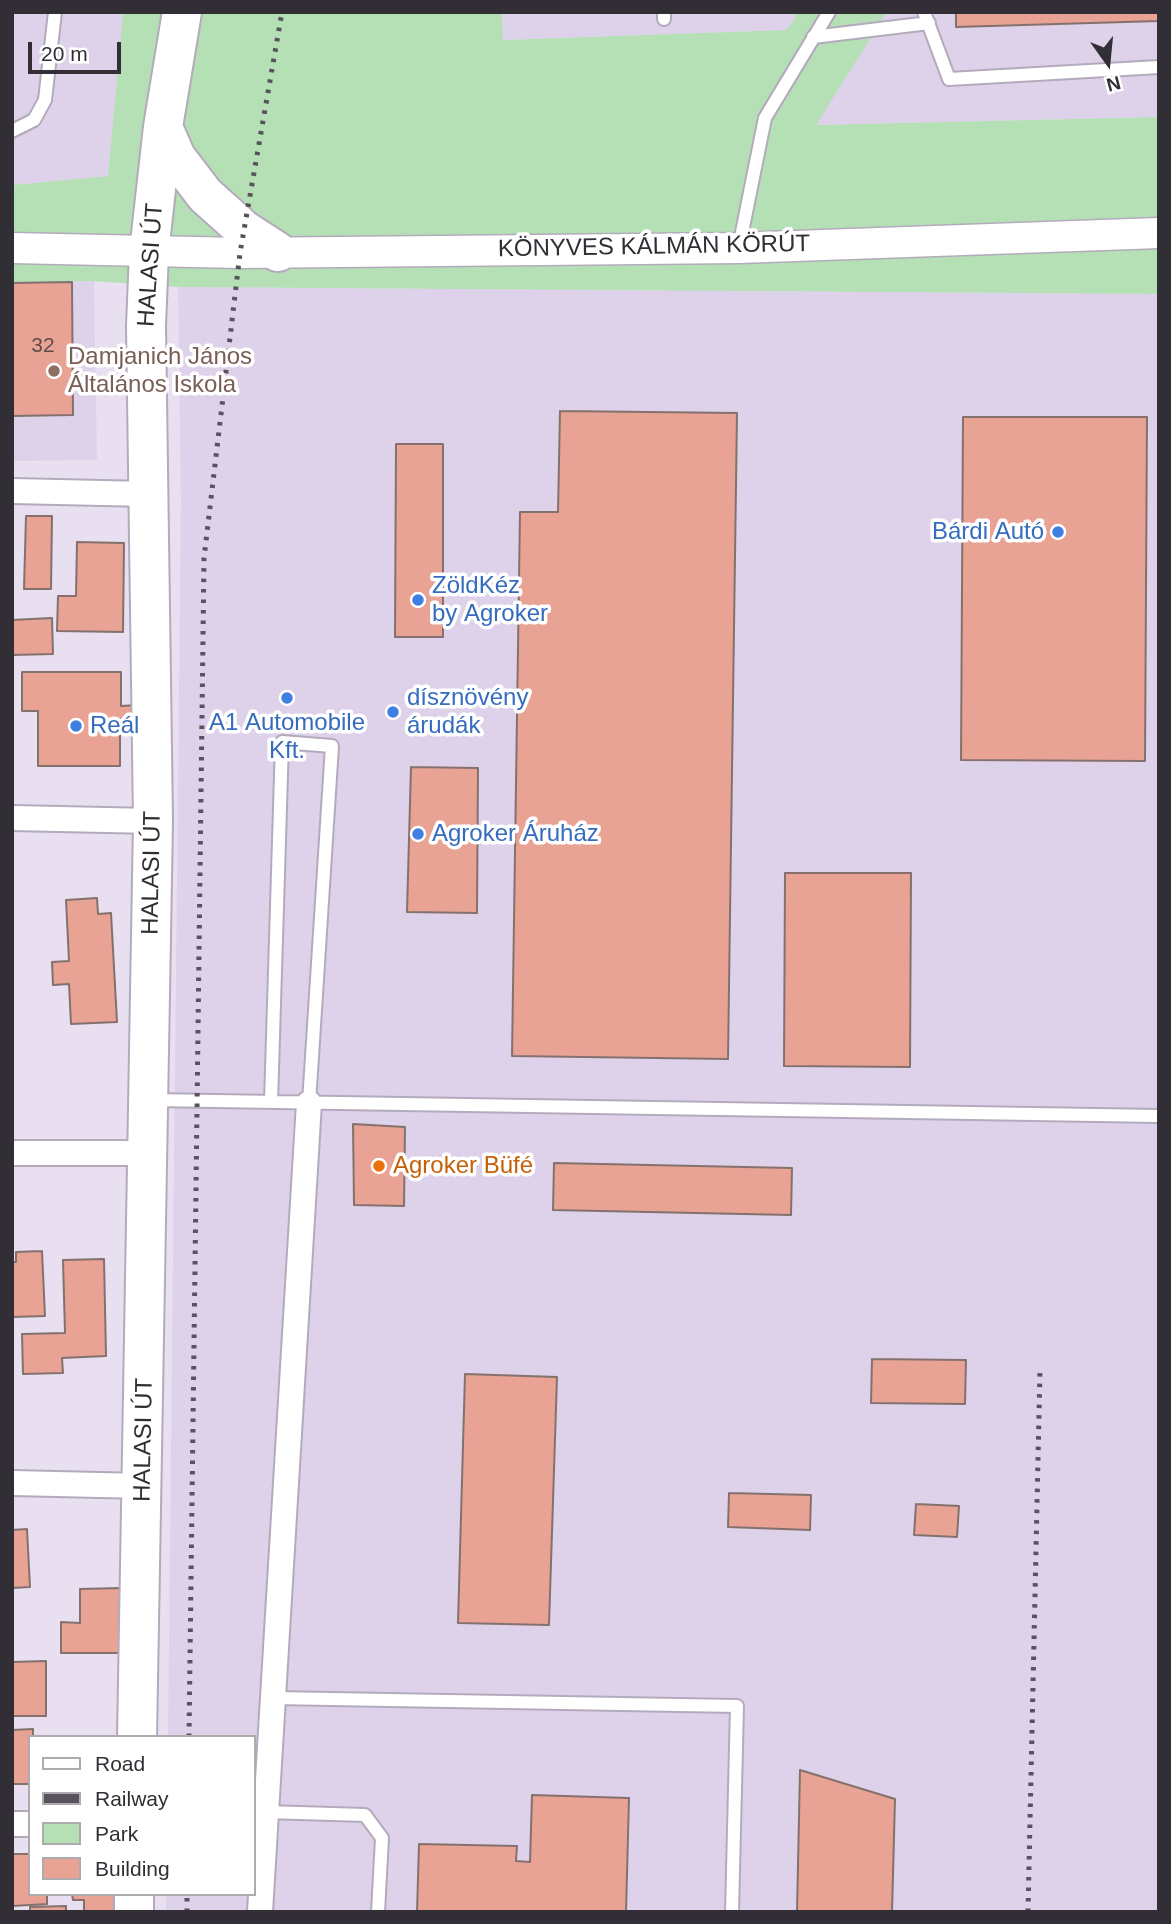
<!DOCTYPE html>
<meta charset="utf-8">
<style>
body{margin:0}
#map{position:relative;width:1171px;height:1924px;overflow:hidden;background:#e8dff1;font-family:Helvetica,sans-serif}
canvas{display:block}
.frame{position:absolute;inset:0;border:14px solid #322e35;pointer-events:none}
.legend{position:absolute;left:28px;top:1735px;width:228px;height:161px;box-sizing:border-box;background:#fff;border:2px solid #adabae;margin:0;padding:9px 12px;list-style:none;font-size:21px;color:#322e35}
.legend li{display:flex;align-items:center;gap:14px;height:35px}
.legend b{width:35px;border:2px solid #adabae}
.north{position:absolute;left:1073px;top:28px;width:70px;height:70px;-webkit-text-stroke:5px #fff;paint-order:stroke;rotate:165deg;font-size:19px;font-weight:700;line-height:28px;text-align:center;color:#322e35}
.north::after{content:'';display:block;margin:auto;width:24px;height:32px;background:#322e35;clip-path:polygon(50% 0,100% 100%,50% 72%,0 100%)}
.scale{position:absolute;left:28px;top:42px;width:93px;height:32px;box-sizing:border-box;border:4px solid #322e35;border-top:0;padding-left:9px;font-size:21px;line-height:24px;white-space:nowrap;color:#322e35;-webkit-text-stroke:5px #fff;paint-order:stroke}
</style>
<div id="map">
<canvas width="1171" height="1924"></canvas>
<div class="frame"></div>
<ul class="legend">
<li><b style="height:9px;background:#fff"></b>Road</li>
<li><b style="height:9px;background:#57525b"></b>Railway</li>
<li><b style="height:19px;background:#b5e0b6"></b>Park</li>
<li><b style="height:19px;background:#e8a395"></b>Building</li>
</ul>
<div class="north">N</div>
<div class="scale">20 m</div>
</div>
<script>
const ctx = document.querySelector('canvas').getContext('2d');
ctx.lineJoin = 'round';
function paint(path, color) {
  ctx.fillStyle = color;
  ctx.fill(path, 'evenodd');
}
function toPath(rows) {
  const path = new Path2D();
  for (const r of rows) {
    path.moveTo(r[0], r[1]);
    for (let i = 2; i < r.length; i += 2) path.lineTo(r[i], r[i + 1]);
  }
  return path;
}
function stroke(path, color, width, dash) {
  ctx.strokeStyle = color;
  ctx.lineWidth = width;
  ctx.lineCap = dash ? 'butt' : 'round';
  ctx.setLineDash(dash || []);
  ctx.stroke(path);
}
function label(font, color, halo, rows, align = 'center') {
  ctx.font = font + ' Helvetica,sans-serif';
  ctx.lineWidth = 7;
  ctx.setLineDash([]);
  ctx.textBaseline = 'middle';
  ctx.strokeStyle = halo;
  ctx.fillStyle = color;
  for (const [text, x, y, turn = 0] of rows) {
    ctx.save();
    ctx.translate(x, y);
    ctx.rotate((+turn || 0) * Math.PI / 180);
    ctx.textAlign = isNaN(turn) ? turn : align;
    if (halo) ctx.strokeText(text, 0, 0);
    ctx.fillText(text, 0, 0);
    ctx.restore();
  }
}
const built = toPath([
 [12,12,123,12,108,176,12,185],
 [502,12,794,12,795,19,786,30,503,40],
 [887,12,1159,12,1159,117,815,125],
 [94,281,97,460,12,461,12,283],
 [178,287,1159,294,1159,1912,166,1912,166,1894,254,1894,254,1737,168,1737,181,499]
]);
const green = toPath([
 [123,12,502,12,503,40,786,30,795,19,794,12,887,12,816,125,1159,117,1159,294,178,287,94,281,12,283,12,185,108,176]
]);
const building = toPath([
 [956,12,1159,12,1159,21,956,27,956,12],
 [72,282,73,415,12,416,12,283,72,282],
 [560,411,737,413,728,1059,512,1056,520,512,558,512,560,411],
 [963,417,1147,417,1145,761,961,760,963,417],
 [396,444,443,444,443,637,395,637,396,444],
 [26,516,52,516,51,589,24,589,26,516],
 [77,542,124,543,123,632,57,631,58,596,76,596,77,542],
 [52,618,53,654,12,655,12,620,52,618],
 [22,672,121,672,121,706,138,705,138,719,120,719,120,766,38,766,38,711,22,711,22,672],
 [411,767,478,768,477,913,407,912,411,767],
 [785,873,911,873,910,1067,784,1066,785,873],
 [97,898,98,914,111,913,117,1022,71,1024,69,984,53,985,52,962,69,961,66,900,97,898],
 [353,1124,405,1127,404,1206,354,1205,353,1124],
 [554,1163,792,1168,791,1215,553,1210,554,1163],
 [42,1251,45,1316,12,1317,12,1262,16,1262,16,1252,42,1251],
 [104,1259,106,1356,62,1358,63,1373,23,1374,22,1334,65,1333,63,1260,104,1259],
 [872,1359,966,1360,965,1404,871,1403,872,1359],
 [465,1374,557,1377,549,1625,458,1623,465,1374],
 [729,1493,811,1495,810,1530,728,1527,729,1493],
 [916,1504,959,1506,957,1537,914,1535,916,1504],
 [27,1529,30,1587,12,1588,12,1530,27,1529],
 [122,1588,122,1653,61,1653,61,1622,80,1623,80,1589,122,1588],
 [46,1661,46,1716,12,1716,12,1662,46,1661],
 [33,1729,33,1737,30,1737,30,1784,12,1784,12,1730,33,1729],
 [800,1770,895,1799,892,1912,797,1912,800,1770],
 [532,1795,629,1798,626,1912,417,1912,419,1844,517,1846,516,1861,530,1862,532,1795],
 [12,1854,30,1854,30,1894,47,1894,47,1904,12,1906,12,1854],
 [72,1894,115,1894,116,1912,84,1912,84,1900,73,1900,72,1894],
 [66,1906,66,1912,30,1912,30,1907,66,1906]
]);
const service = toPath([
 [664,12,664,19],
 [924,12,949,79,1159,67],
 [813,37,929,23],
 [12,131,34,120,45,100,55,12],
 [739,247,765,118,829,12],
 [151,1100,1159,1116],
 [271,1102,282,742,332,746,309,1103],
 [273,1698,737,1706,732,1912],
 [266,1812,365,1815,382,1838,378,1912]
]);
const minor = toPath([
 [12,491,148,494],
 [12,818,153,821],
 [12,1153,147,1153],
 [12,1483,144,1486],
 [12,1824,30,1824],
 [260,1912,309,1103]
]);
const tertiary = toPath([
 [12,248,240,253,739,248,1159,233]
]);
const primary = toPath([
 [163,127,176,157,205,195,244,230,278,252],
 [137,1737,153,821,146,326,149,252,163,127,182,12],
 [134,1912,134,1894]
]);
const rail = toPath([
 [189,1737,204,558,240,253,282,12],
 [187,1912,187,1894],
 [1028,1912,1040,1369]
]);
const markers = [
 [54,371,7,"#8d6e63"],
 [1058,532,7,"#3f7fe0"],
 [418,600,7,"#3f7fe0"],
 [287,698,7,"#3f7fe0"],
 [393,712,7,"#3f7fe0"],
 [76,726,7,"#3f7fe0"],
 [418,834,7,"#3f7fe0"],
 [379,1166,7,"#e8710a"]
];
const numberNames = [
 ["32",43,346]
];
const streetNames = [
 ["KÖNYVES KÁLMÁN KÖRÚT",654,247,-1],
 ["HALASI ÚT",151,265,-86],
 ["HALASI ÚT",152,873,-89],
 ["HALASI ÚT",144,1440,-89]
];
const educationNames = [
 ["Damjanich János",68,357],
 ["Általános Iskola",68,385]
];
const shopNames = [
 ["Bárdi Autó",1044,532,"right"],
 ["ZöldKéz",432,586],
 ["by Agroker",432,614],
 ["dísznövény",407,698],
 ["árudák",407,726],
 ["A1 Automobile",287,723,"center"],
 ["Kft.",287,751,"center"],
 ["Reál",90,726],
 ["Agroker Áruház",432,834]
];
const foodNames = [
 ["Agroker Büfé",393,1166]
];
paint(built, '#ded2ea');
paint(green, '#b5e0b6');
paint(building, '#e8a395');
stroke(building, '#84716d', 2);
stroke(service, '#b3abbc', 16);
stroke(minor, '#b3abbc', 28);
stroke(tertiary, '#b3abbc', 33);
stroke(primary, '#b3abbc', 42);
stroke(service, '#fff', 12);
stroke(minor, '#fff', 24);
stroke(tertiary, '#fff', 30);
stroke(primary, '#fff', 38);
stroke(rail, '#57525b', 5, [3.5, 7]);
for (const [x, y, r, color] of markers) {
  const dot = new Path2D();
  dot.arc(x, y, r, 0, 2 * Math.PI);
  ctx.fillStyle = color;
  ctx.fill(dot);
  stroke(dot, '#fff', 2.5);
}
label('21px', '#604b4d', null, numberNames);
label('24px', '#322e35', '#fff', streetNames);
label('24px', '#785e54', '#fff', educationNames, 'left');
label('24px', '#366cbe', '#fff', shopNames, 'left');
label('24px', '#c56008', '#fff', foodNames, 'left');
</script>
